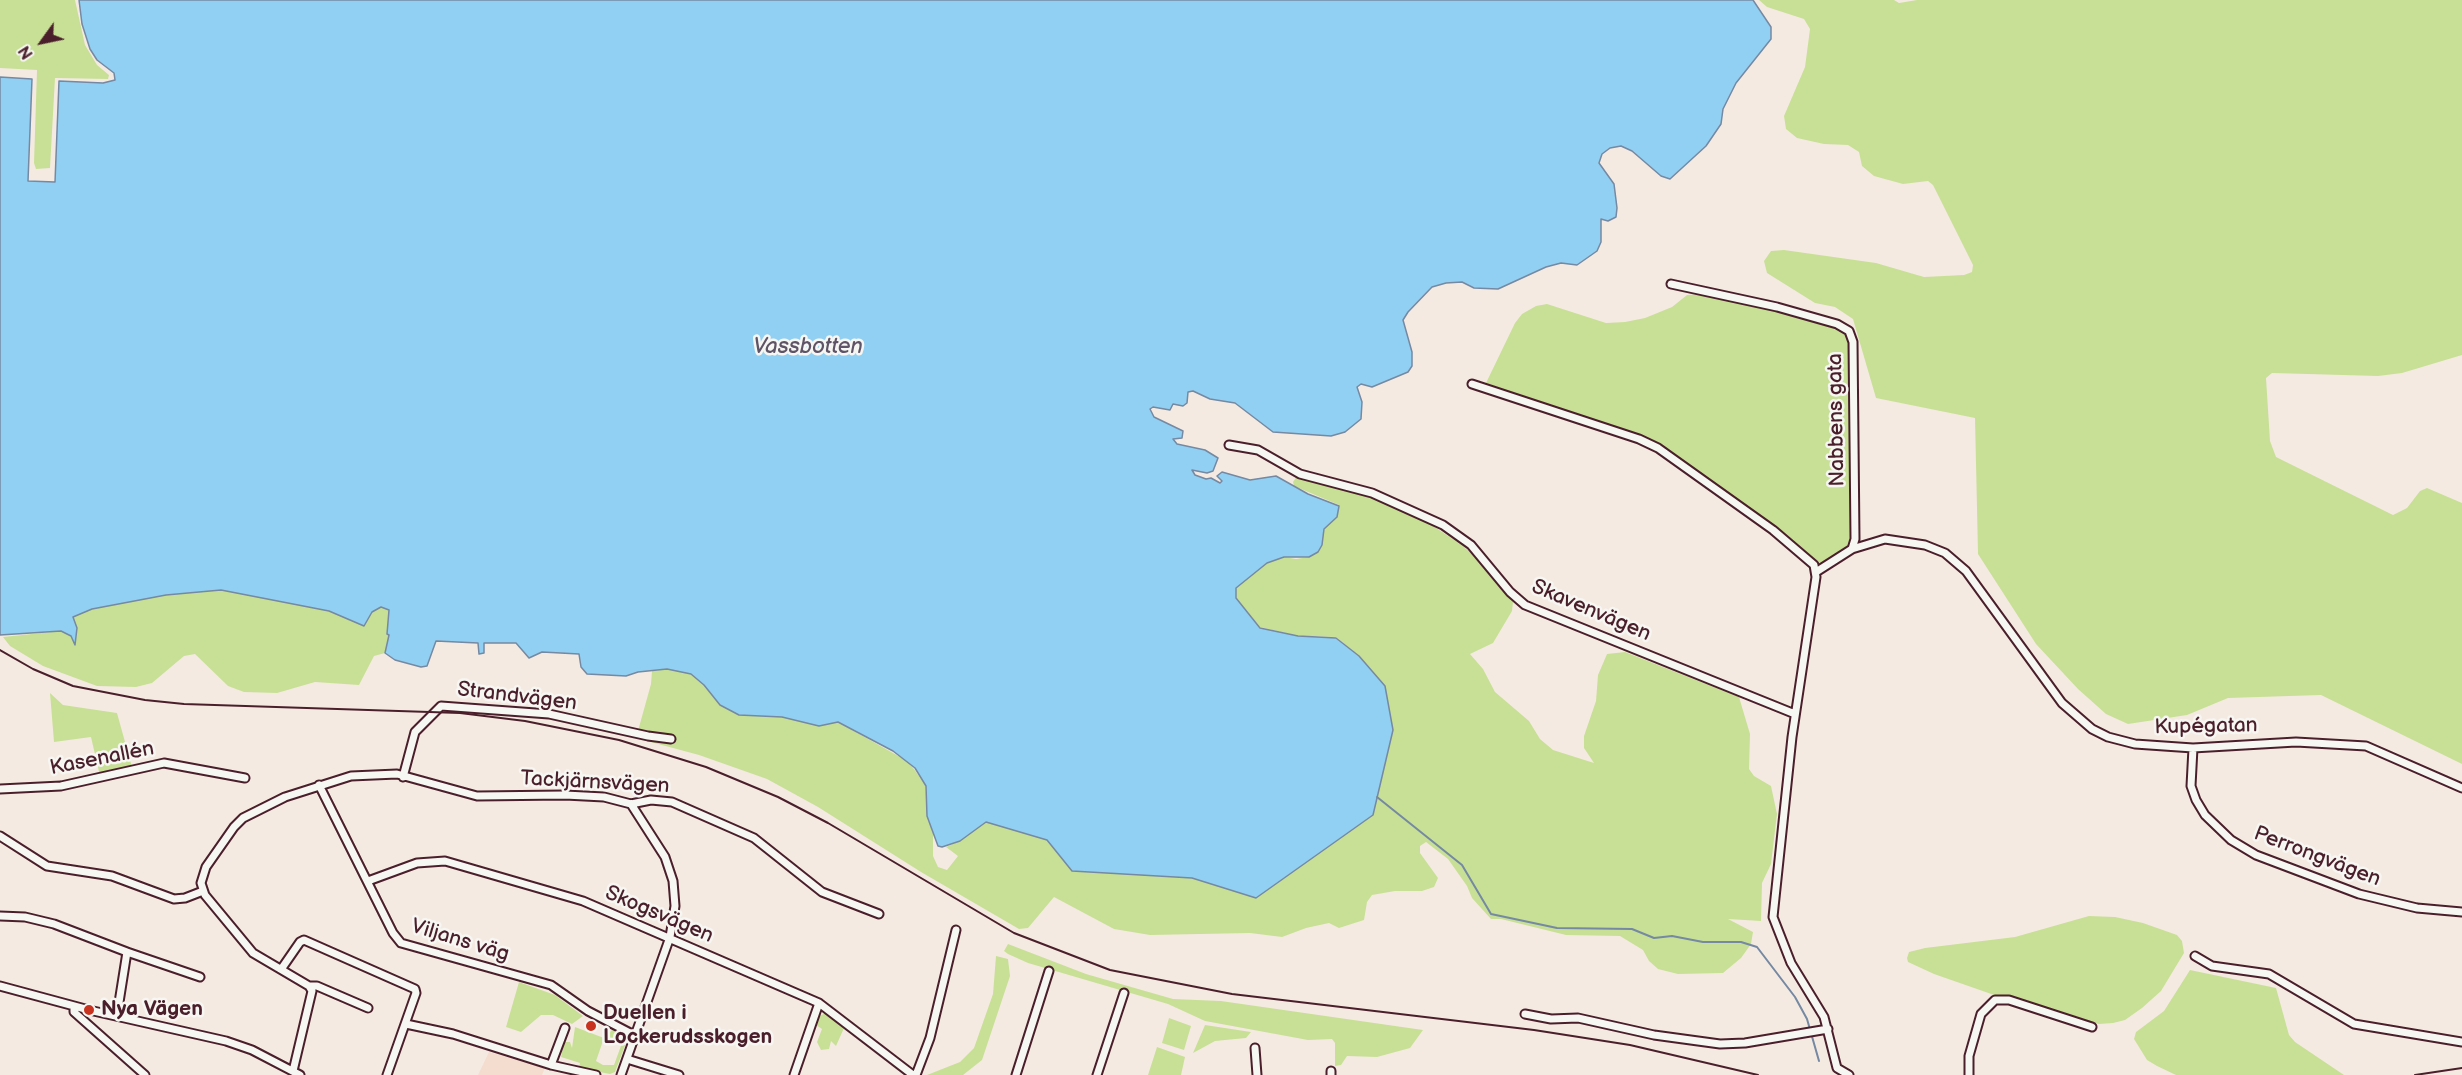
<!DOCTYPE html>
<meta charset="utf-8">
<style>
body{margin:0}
#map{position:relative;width:2462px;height:1075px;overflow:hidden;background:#f5eae2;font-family:"Balsamiq Sans",sans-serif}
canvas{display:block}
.north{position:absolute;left:12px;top:12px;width:60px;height:60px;-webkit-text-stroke:4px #f6f6f2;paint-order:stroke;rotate:237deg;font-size:16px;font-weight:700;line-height:24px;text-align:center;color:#4a1f2b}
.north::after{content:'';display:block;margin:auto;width:21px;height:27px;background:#4a1f2b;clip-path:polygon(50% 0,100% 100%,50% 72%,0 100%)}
</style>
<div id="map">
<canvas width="2462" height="1075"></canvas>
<div class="north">N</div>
</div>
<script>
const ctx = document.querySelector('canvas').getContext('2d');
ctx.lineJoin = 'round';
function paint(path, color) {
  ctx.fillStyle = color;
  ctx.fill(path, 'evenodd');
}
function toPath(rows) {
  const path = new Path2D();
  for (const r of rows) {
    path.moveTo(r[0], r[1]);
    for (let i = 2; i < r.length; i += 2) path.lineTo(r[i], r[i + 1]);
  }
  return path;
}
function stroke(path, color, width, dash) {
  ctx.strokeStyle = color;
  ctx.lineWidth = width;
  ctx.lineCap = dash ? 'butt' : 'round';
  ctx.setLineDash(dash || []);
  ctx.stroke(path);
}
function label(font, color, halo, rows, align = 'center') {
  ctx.font = font + ' "Balsamiq Sans",sans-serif';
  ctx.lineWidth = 5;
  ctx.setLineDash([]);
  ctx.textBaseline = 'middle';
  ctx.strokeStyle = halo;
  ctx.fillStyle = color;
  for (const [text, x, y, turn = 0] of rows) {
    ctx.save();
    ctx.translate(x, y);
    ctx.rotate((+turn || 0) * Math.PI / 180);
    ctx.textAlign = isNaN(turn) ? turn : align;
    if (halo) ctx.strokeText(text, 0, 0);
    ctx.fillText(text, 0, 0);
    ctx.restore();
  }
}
const built = toPath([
 [489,1052,545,1068,542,1075,478,1075]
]);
const green = toPath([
 [0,0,75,0,85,45,97,65,109,75,108,79,55,78,50,168,36,169,34,163,37,70,0,68],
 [1759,0,1894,0,1899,3,1917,0,2462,0,2462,355,2402,373,2378,376,2272,373,2266,378,2270,441,2276,457,2393,515,2407,508,2420,491,2427,488,2462,503,2462,764,2321,695,2228,698,2187,715,2128,724,2106,714,2078,689,2036,644,1978,554,1975,418,1876,398,1853,319,1835,307,1815,303,1767,273,1764,261,1771,251,1784,250,1876,263,1924,277,1964,275,1972,272,1973,265,1933,185,1928,181,1903,184,1874,176,1862,166,1859,152,1848,145,1824,144,1797,138,1786,129,1784,116,1805,67,1810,29,1804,19,1767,7],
 [1704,294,1777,310,1842,329,1848,337,1851,539,1849,547,1817,567,1811,556,1777,527,1660,445,1486,383,1515,323,1522,314,1536,306,1547,304,1606,323,1625,322,1645,318,1672,307,1687,295],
 [1297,476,1330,482,1371,496,1430,524,1459,543,1475,556,1513,602,1512,611,1493,643,1470,654,1483,669,1495,692,1529,721,1540,739,1553,750,1594,763,1584,748,1584,736,1596,701,1598,675,1607,654,1625,652,1739,697,1750,734,1749,769,1754,776,1771,786,1777,814,1771,864,1762,883,1761,921,1728,919,1753,932,1751,944,1741,958,1723,973,1678,974,1658,969,1649,961,1643,950,1620,936,1566,935,1501,919,1491,919,1472,898,1467,886,1448,859,1426,842,1420,846,1420,853,1438,878,1434,887,1422,891,1395,891,1372,895,1367,902,1364,920,1339,928,1329,923,1306,928,1282,937,1250,933,1150,935,1114,929,1054,897,1028,928,1019,929,921,872,818,807,767,779,699,755,636,738,651,684,652,671,667,669,691,674,704,685,720,705,739,715,782,717,819,726,838,722,909,762,926,786,927,816,933,833,933,856,938,867,947,870,958,856,946,847,960,841,985,821,1047,840,1072,871,1192,878,1256,898,1359,656,1336,637,1298,636,1260,627,1236,598,1236,588,1267,563,1284,557,1296,559,1309,557,1318,552,1322,545,1324,529,1337,516,1339,505,1294,486,1293,482],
 [221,590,329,611,364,626,372,612,381,607,389,610,387,633,389,635,385,653,374,656,359,685,315,682,277,693,244,692,228,686,195,654,184,656,152,683,136,687,97,686,43,666,10,646,3,637,61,631,71,636,75,644,77,628,73,617,92,609,166,595],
 [50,693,63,705,117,713,132,767,100,776,91,737,54,742],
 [2089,916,2115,917,2143,923,2177,935,2182,941,2184,953,2161,991,2142,1008,2125,1020,2113,1023,2099,1024,2010,997,1997,996,1934,974,1908,962,1907,958,1909,952,1925,948,2015,937],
 [1008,944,1086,974,1173,999,1221,1001,1423,1030,1410,1048,1377,1057,1347,1056,1341,1065,1335,1066,1335,1043,1332,1039,1308,1040,1205,1021,1168,1004,1028,963,1008,954,1004,951],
 [996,956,1008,959,1010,976,982,1060,963,1075,927,1075,960,1062,974,1048,993,994],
 [2190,970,2276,988,2289,1035,2295,1042,2344,1075,2176,1075,2157,1066,2147,1060,2134,1039,2136,1032,2164,1011],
 [519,982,555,995,583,1016,572,1024,553,1015,541,1015,521,1032,506,1027],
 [826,1013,844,1028,836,1046,831,1041,829,1049,821,1050,817,1042,822,1029,816,1025,819,1016],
 [1169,1018,1191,1026,1184,1050,1162,1043],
 [1205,1025,1251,1032,1246,1038,1215,1041,1193,1053],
 [575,1027,604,1038,596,1061,603,1065,614,1065,622,1043,608,1037,609,1033,612,1030,624,1036,626,1043,615,1072,610,1074,579,1068,580,1063,561,1057,564,1042,570,1042,572,1048],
 [1157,1047,1185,1057,1181,1075,1148,1075]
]);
const water = toPath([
 [79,0,1753,0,1771,27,1771,39,1736,83,1723,109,1721,124,1706,146,1670,179,1661,176,1632,151,1621,146,1610,148,1602,154,1599,163,1614,184,1617,208,1616,217,1608,221,1601,219,1601,242,1597,251,1577,265,1561,263,1546,267,1498,289,1474,288,1462,282,1446,283,1432,287,1408,312,1403,320,1412,352,1412,366,1408,372,1372,387,1361,384,1357,387,1362,402,1361,419,1345,432,1331,436,1273,432,1235,403,1210,399,1193,391,1188,392,1187,403,1183,406,1173,404,1170,410,1153,407,1150,409,1154,417,1183,431,1182,438,1173,439,1177,444,1205,450,1218,458,1213,471,1207,473,1192,470,1195,475,1206,479,1211,478,1220,483,1222,481,1217,476,1222,472,1250,480,1276,476,1308,494,1339,506,1337,517,1324,529,1322,545,1318,552,1309,557,1284,557,1267,563,1236,588,1236,598,1260,628,1298,636,1336,638,1359,656,1385,686,1393,730,1373,815,1256,898,1192,878,1072,871,1047,840,986,822,960,841,942,847,938,846,927,816,926,786,915,768,893,751,838,722,819,726,782,717,739,715,720,705,704,685,691,674,667,669,638,672,626,676,587,674,581,667,579,654,542,652,529,658,516,643,484,643,484,653,479,654,478,643,436,641,427,666,421,667,395,660,385,653,389,635,387,634,389,610,381,607,372,612,364,626,329,611,221,590,166,595,92,609,73,617,77,628,75,645,71,636,61,631,0,635,0,77,32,79,28,181,55,182,59,81,103,83,115,80,114,73,97,60,90,49,82,24,79,0]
]);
const stream = toPath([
 [1377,797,1462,865,1491,914,1557,928,1632,929,1654,938,1672,936,1703,942,1741,942,1757,947,1795,997,1807,1019,1819,1061]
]);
const street = toPath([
 [1671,284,1777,307,1837,324,1849,331,1853,342,1855,539,1852,549],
 [1472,384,1639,439,1658,448,1773,530,1814,565,1816,577,1792,737,1773,917,1791,963,1824,1017,1837,1068,1849,1075],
 [1229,445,1258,450,1300,474,1372,493,1443,525,1471,545,1510,592,1525,605,1795,714],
 [1816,572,1852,549,1885,539,1925,545,1945,553,1966,571,2062,703,2092,729,2108,737,2135,744,2193,748,2296,742,2366,746,2462,788],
 [2193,748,2191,786,2196,800,2205,815,2231,840,2256,855,2359,894,2417,908,2462,912],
 [403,777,415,732,441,706,549,714,648,736,671,739],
 [319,785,393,933,401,943,551,985,588,1011,634,1035],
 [0,789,61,786,164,763,245,778],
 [0,836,47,866,112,876,174,899,185,898,203,891],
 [368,881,417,863,445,861,583,901,819,1003,913,1075],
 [0,916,25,917,54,924,127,952,117,1015],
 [127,952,200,977],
 [2195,956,2212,966,2269,974,2354,1024,2462,1042],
 [282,968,300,942,304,940,415,989,416,993,387,1075],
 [0,986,89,1010,226,1041,252,1050,300,1075],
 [74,1006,74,1012,145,1075],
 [368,1008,317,986,309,986,253,953,205,895,201,883,206,867,234,827,243,818,285,797,351,776,397,774,477,796,565,795,604,797,631,804,651,800,672,802,754,838,822,892,879,914],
 [1525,1014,1551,1019,1578,1018,1654,1035,1720,1044,1745,1043,1828,1029],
 [406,1024,453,1034,551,1065,596,1075],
 [1255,1048,1257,1075],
 [627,1059,679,1075],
 [551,1065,565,1028],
 [293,1071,312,991,309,986],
 [1331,1071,1331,1075],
 [621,1075,670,937,675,906,673,881,665,857,631,804],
 [794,1075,819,1003],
 [916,1075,930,1038,956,930],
 [1016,1075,1049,971],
 [1097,1075,1124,993],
 [1969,1075,1969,1056,1981,1014,1995,1000,2009,1000,2092,1027]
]);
const rail = toPath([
 [0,650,33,669,73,686,145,700,184,704,460,713,525,721,619,740,706,767,778,797,828,823,1014,933,1110,970,1232,994,1534,1030,1630,1045,1758,1075],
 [2415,1075,2462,1068]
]);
const markers = [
 [89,1010,6,"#c8321e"],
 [591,1026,6,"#c8321e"]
];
const streetNames = [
 ["Nabbens gata",1837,420,-91],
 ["Skavenvägen",1591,611,23],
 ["Strandvägen",517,697,7],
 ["Kupégatan",2206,727,-1],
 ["Kasenallén",102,759,-11],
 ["Tackjärnsvägen",595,783,3],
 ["Perrongvägen",2317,857,21],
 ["Skogsvägen",659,915,23],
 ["Viljans väg",460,941,17]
];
const poiNames = [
 ["Nya Vägen",101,1010],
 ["Duellen i",603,1014],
 ["Lockerudsskogen",603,1038]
];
const waterNames = [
 ["Vassbotten",808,347]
];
paint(built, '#f4dccf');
paint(green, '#c8e096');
paint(water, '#91d0f2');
stroke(water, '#7589a2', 1.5);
stroke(stream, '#7589a2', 2);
stroke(street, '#4a1f2b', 11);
stroke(street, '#f6f6f2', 7);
stroke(rail, '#4a1f2b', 2);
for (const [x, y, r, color] of markers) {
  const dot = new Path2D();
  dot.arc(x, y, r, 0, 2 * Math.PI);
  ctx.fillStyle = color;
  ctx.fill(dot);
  stroke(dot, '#f6f6f2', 2);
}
label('21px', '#4a1f2b', '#f6f6f2', streetNames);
label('bold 21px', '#4a1f2b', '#f6f6f2', poiNames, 'left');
label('italic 22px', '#5f5467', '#f6f6f2', waterNames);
</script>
